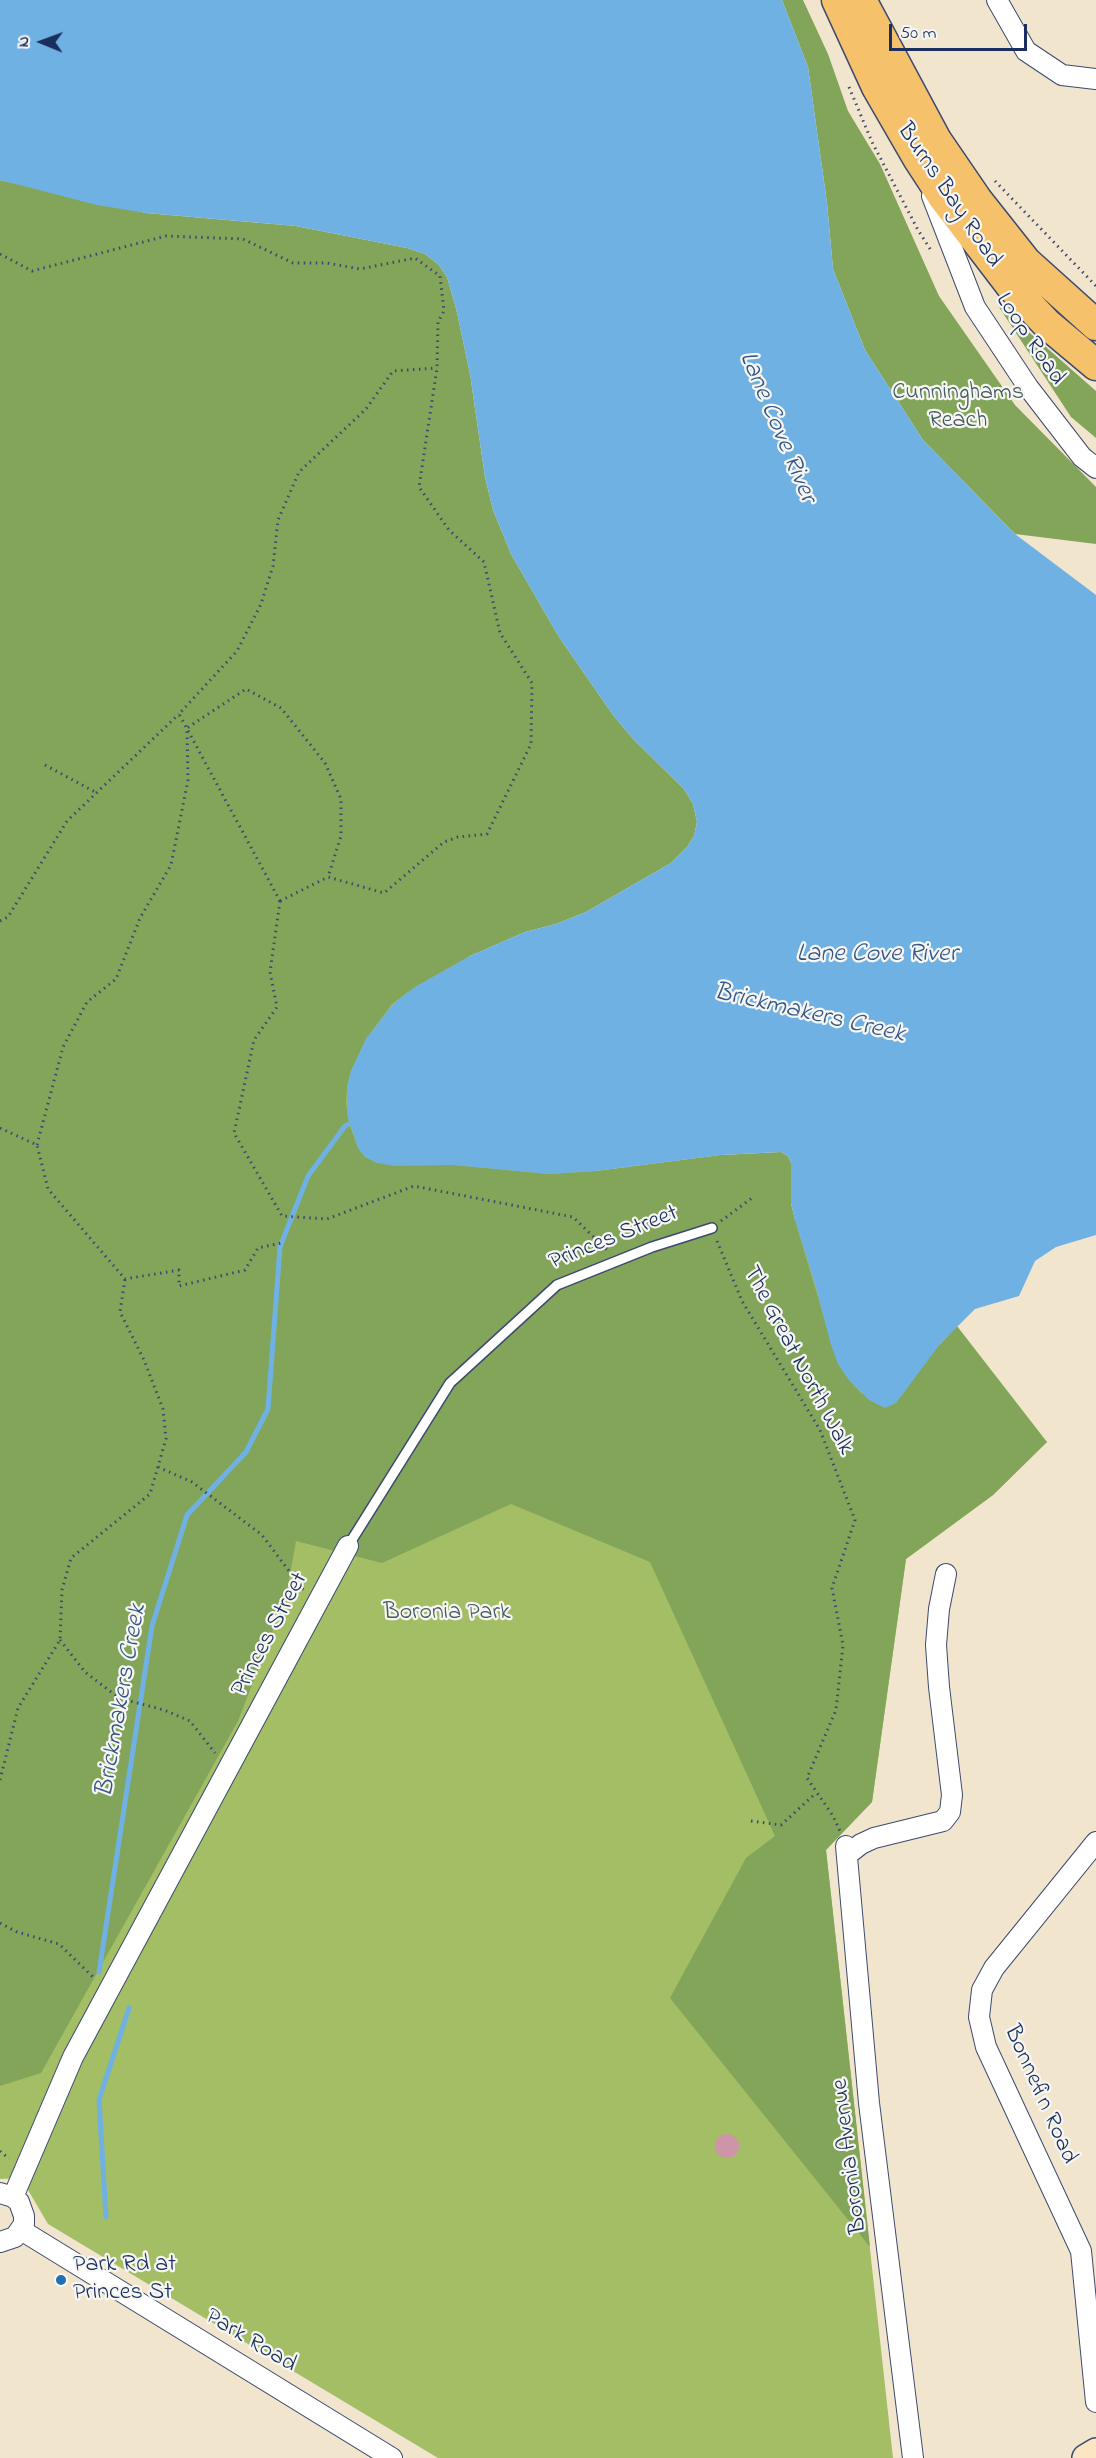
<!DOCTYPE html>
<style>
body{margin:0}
#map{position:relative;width:1096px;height:2458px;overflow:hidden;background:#f2e5ce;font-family:"Indie Flower",sans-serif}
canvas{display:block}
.north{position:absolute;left:12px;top:12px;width:60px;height:60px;-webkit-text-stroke:4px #f6f6f2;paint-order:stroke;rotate:271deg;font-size:16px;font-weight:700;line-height:24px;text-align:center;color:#1b2f5e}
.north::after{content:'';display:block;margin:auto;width:21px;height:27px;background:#1b2f5e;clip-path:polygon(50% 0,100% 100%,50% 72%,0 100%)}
.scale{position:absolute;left:889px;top:24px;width:138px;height:27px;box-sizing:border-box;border:3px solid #1b2f5e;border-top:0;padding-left:8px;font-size:18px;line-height:21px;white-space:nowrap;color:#1b2f5e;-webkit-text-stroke:4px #f6f6f2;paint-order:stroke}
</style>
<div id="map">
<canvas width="1096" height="2458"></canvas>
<div class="north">N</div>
<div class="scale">50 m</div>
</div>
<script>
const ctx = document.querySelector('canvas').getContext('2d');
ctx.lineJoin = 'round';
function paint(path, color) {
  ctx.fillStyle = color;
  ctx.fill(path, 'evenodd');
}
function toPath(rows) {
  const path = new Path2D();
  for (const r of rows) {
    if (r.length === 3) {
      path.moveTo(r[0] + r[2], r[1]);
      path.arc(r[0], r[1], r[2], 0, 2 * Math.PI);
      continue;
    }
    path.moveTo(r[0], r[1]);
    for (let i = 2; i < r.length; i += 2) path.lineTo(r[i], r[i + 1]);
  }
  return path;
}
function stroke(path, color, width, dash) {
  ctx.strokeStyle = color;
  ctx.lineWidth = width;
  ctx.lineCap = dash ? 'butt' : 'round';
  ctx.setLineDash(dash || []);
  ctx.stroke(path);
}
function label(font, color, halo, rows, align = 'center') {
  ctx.font = font + ' "Indie Flower",sans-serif';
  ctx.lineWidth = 4.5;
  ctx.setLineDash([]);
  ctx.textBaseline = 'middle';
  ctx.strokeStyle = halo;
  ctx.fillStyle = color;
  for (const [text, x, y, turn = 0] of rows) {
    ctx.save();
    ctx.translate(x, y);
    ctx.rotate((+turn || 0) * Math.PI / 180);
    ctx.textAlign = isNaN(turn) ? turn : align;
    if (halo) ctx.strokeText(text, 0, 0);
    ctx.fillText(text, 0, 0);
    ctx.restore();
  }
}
const green = toPath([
 [0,180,596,1171,721,1155,940,1344,1047,1442,993,1495,906,1559,872,1802,826,1850,893,2458,438,2458,48,2224,21,2178,0,2179]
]);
const forest = toPath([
 [782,0,803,0,828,54,848,111,880,164,939,296,1015,405,1096,487,1096,544,1015,534,923,440,865,350,833,269,827,203,808,67],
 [0,180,146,213,296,226,407,248,425,254,439,265,447,277,456,308,470,374,485,477,493,510,511,554,559,637,613,715,634,740,684,789,693,804,697,822,694,836,687,847,671,863,586,912,556,924,525,932,470,956,415,987,392,1004,366,1039,351,1071,347,1087,346,1103,349,1123,358,1148,365,1157,377,1163,454,1165,550,1174,596,1171,721,1155,781,1152,788,1156,791,1163,791,1203,795,1220,838,1364,849,1380,862,1394,940,1344,957,1326,1047,1442,993,1495,906,1559,872,1802,826,1850,870,2247,670,1998,746,1858,775,1836,650,1562,511,1504,382,1563,296,1541,286,1597,238,1721,41,2073,0,2086],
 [997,304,1096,391,1096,438,1071,417]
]);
const water = toPath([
 [0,0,782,0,808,67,827,203,833,269,865,350,923,440,1015,534,1096,595,1096,1235,1056,1247,1035,1261,1019,1296,975,1309,940,1344,896,1403,885,1408,869,1400,849,1380,838,1364,831,1345,815,1284,795,1220,791,1203,791,1163,788,1156,781,1152,721,1155,596,1171,549,1174,454,1165,395,1166,377,1163,365,1157,358,1148,347,1114,347,1087,351,1071,366,1039,393,1004,415,987,470,956,525,932,556,924,586,912,671,863,687,847,694,836,697,822,693,804,684,789,634,740,613,715,559,637,511,554,493,510,485,477,470,374,456,308,447,277,439,265,425,254,407,248,296,226,146,213,97,205,0,180]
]);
const stream = toPath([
 [99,1972,152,1626,187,1515,246,1452,268,1409,280,1247,308,1176,345,1126,355,1121],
 [106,2217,99,2100,129,2008]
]);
const building = toPath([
 [727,2146,12]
]);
const path = toPath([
 [849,87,872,142,918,230,932,252],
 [995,181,1096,286],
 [0,254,32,271,166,236,243,239,293,263,327,263,360,269,415,258,440,276,444,311,438,322,437,368,419,487,449,530,484,562,500,633,532,683,531,744,487,834,458,837,444,842,384,893,328,877,280,901],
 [45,765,97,793],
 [280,901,270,972,277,1007,254,1040,234,1133,282,1216,327,1219,414,1186,573,1217,607,1250],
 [280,901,179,714,237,651,261,604,273,566,278,520,299,472,366,409,393,371,437,368],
 [0,921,8,917,67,821,179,714],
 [0,1128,37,1145,48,1189,125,1279,179,1270,179,1286,245,1270,258,1248,281,1243],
 [37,1145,63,1047,87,1002,116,979,140,918,171,865,188,780,187,728,246,689,281,708,325,763,341,799,341,836,328,877],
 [721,1221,752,1198],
 [717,1241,742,1301,820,1430,855,1520,832,1588,843,1645,836,1710,807,1778,833,1816,840,1831],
 [158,1467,192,1482,262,1535,304,1591],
 [60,1640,85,1672,119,1698,164,1710,190,1721,215,1753],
 [0,1780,18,1708,60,1640,62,1590,71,1558,150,1494,166,1439,163,1409,144,1360,120,1312,125,1279],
 [751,1821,781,1825,816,1793],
 [0,1923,17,1932,59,1944,94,1978],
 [0,2151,9,2159]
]);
const lane = toPath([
 [348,1546,450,1383,557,1285,652,1247,712,1228]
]);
const street = toPath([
 [997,0,1026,51,1062,75,1096,79],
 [932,196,975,307,1028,387,1082,457,1096,468],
 [1096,1842,994,1968,982,1990,979,2017,986,2047,1081,2251,1096,2402],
 [846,1846,869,2103,913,2458],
 [847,1855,861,1844,874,1838,943,1821,950,1812,952,1795,939,1687,936,1645,939,1609,946,1574],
 [0,2193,13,2197,19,2202,24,2216,24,2224,15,2237,0,2242],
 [13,2197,73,2057,348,1546],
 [21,2230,392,2458]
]);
const secondary = toPath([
 [1086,2458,1096,2452]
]);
const primary = toPath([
 [837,0,877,87,918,158,944,198,1012,287,1047,324,1096,365],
 [861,0,936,140,977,200,1026,262,1096,325]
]);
const markers = [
 [61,2280,6,"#1f6fb2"]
];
const streetNames = [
 ["Burns Bay Road",948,196,56],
 ["Loop Road",1029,340,56],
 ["Princes Street",614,1239,-22],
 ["The Great North Walk",797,1361,62],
 ["Princes Street",271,1635,-62],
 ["Bonnefin Road",1039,2095,66],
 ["Boronia Avenue",851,2156,-97],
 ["Park Road",250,2342,31]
];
const parkNames = [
 ["Cunninghams",958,394],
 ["Reach",958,422],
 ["Boronia Park",447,1614]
];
const poiNames = [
 ["Park Rd at",73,2266],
 ["Princes St",73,2294]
];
const waterNames = [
 ["Lane Cove River",776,428,67],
 ["Lane Cove River",877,956],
 ["Brickmakers Creek",809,1015,13],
 ["Brickmakers Creek",123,1701,-80]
];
paint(green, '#a3be65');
paint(forest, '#82a55a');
paint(water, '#70b1e4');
stroke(stream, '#70b1e4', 5);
paint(building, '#ce95a9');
stroke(lane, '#3b4a6f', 12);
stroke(street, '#3b4a6f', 22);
stroke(secondary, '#3b4a6f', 30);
stroke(primary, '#3b4a6f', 33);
stroke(path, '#3b4a6f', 3, [1.5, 4.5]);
stroke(lane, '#fff', 9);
stroke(street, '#fff', 20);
stroke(secondary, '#fbe6c4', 27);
stroke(primary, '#f5c16b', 30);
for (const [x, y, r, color] of markers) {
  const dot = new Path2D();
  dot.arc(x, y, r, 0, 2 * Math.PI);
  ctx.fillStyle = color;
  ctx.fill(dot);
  stroke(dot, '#f6f6f2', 2);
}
label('24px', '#1b2f5e', '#f6f6f2', streetNames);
label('24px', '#445a60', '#f6f6f2', parkNames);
label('24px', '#1b2f5e', '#f6f6f2', poiNames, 'left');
label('italic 26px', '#355686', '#f6f6f2', waterNames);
</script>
